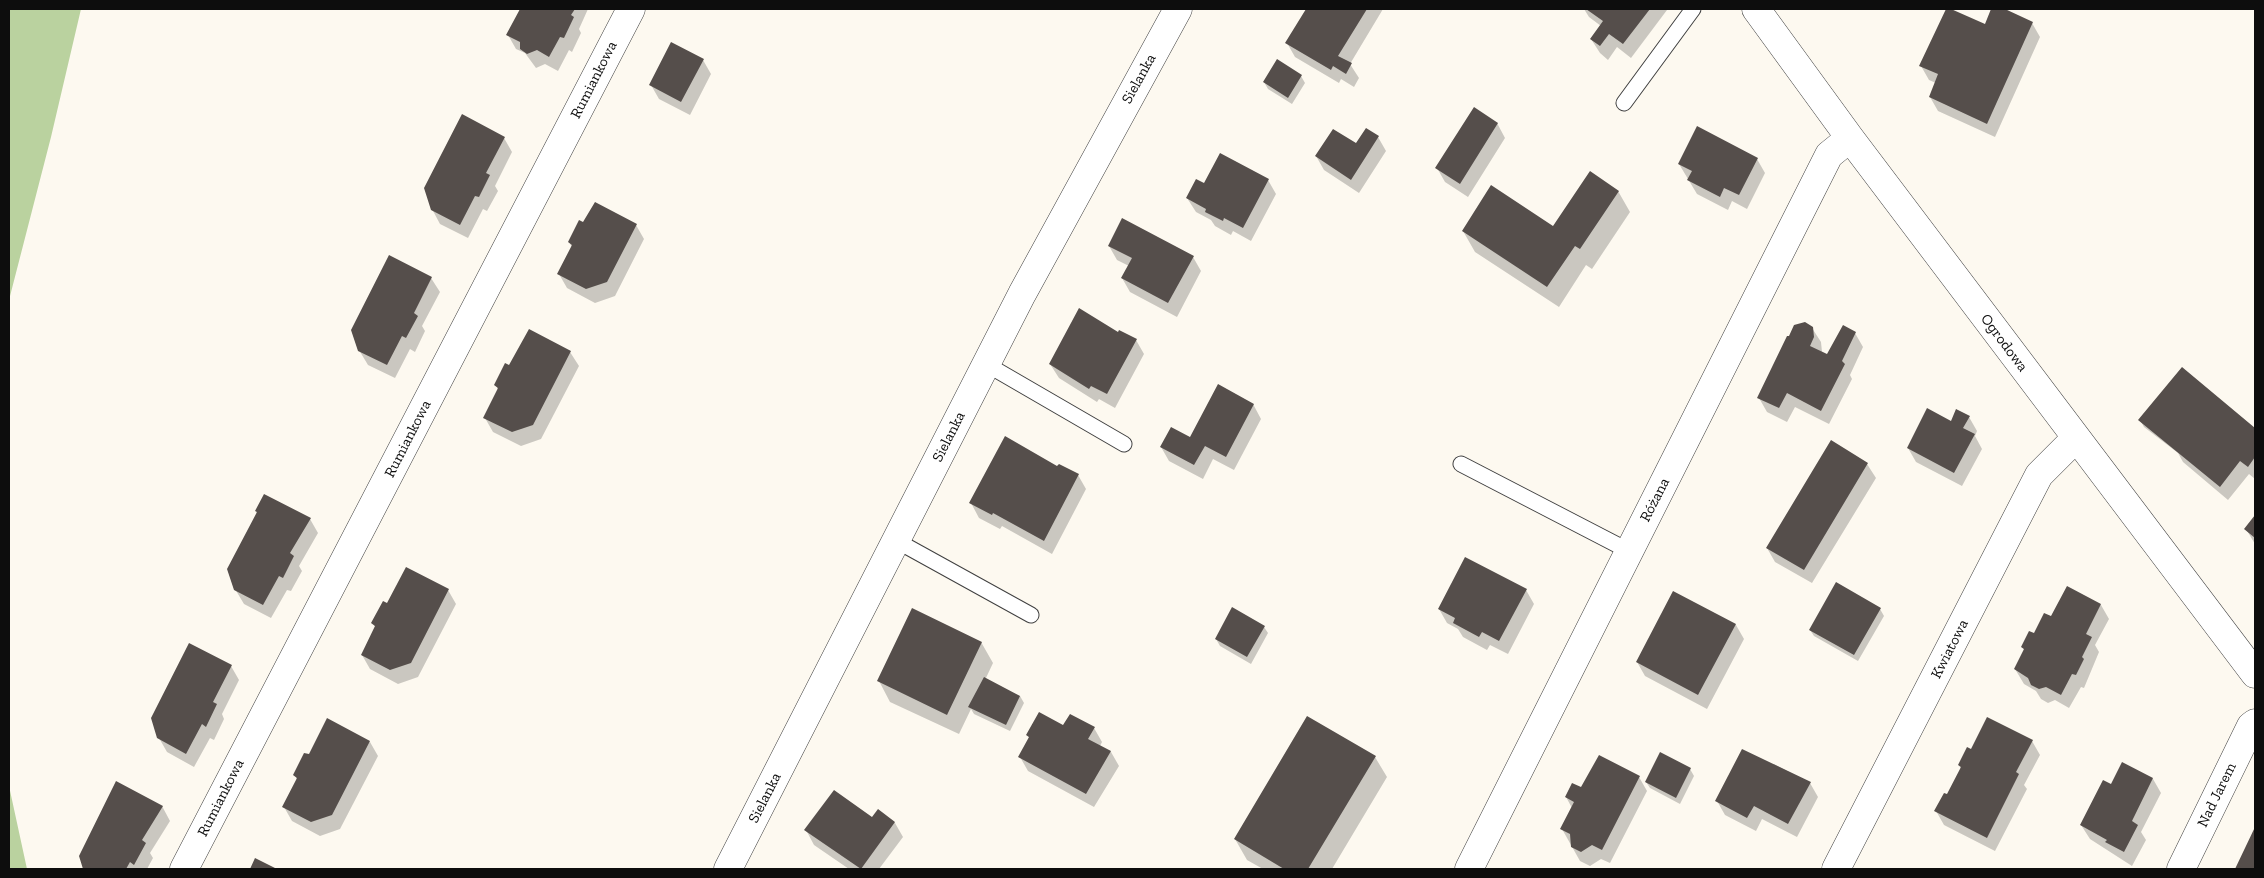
<!DOCTYPE html>
<meta charset="utf-8">
<style>
body{margin:0}
#map{position:relative;width:2264px;height:878px;overflow:hidden;background:#fdf9f0;font-family:"Zilla Slab",serif}
canvas{display:block}
.frame{position:absolute;inset:0;border:10px solid #0d0d0d;pointer-events:none}
</style>
<div id="map">
<canvas width="2264" height="878"></canvas>
<div class="frame"></div>
</div>
<script>
const ctx = document.querySelector('canvas').getContext('2d');
ctx.lineJoin = 'round';
function paint(path, color) {
  ctx.fillStyle = color;
  ctx.fill(path, 'evenodd');
}
function toPath(rows) {
  const path = new Path2D();
  for (const r of rows) {
    path.moveTo(r[0], r[1]);
    for (let i = 2; i < r.length; i += 2) path.lineTo(r[i], r[i + 1]);
  }
  return path;
}
function stroke(path, color, width, dash) {
  ctx.strokeStyle = color;
  ctx.lineWidth = width;
  ctx.lineCap = dash ? 'butt' : 'round';
  ctx.setLineDash(dash || []);
  ctx.stroke(path);
}
function label(font, color, halo, rows, align = 'center') {
  ctx.font = font + ' "Zilla Slab",serif';
  ctx.lineWidth = 5;
  ctx.setLineDash([]);
  ctx.textBaseline = 'middle';
  ctx.strokeStyle = halo;
  ctx.fillStyle = color;
  for (const [text, x, y, turn = 0] of rows) {
    ctx.save();
    ctx.translate(x, y);
    ctx.rotate((+turn || 0) * Math.PI / 180);
    ctx.textAlign = isNaN(turn) ? turn : align;
    if (halo) ctx.strokeText(text, 0, 0);
    ctx.fillText(text, 0, 0);
    ctx.restore();
  }
}
const forest = toPath([
 [9,9,81,9,51,137,9,300],
 [9,786,27,869,9,869]
]);
const shadow = toPath([
 [521,9,588,9,579,29,581,33,572,52,569,50,558,71,545,64,536,68,525,53,516,49,508,35],
 [1308,9,1383,9,1350,64,1359,78,1354,87,1341,79,1339,83,1295,57,1287,43],
 [1584,9,1667,9,1667,10,1631,58,1617,47,1608,60,1600,53,1591,39,1601,26,1589,17],
 [1947,9,1986,26,1993,9,2002,9,2032,23,2040,37,1995,137,1938,111,1930,97,1936,83,1929,80,1921,66],
 [703,60,711,74,690,115,659,99,651,85],
 [1301,76,1305,83,1292,104,1268,89,1264,82],
 [1497,123,1505,138,1468,197,1445,182,1437,168],
 [1378,137,1386,151,1359,193,1324,170,1316,156],
 [504,138,512,152,495,186,498,191,487,211,483,209,468,238,440,224,432,209],
 [1757,159,1765,173,1747,209,1732,201,1728,210,1697,194,1679,164],
 [1268,180,1276,194,1251,241,1233,231,1231,235,1215,226,1211,220,1196,212,1187,198,1204,185],
 [1618,191,1630,212,1592,269,1586,265,1559,307,1475,252,1463,231,1554,228],
 [584,223,636,225,644,239,615,296,595,303,567,288,559,274,572,247,569,242],
 [1109,246,1193,257,1201,271,1177,317,1130,292,1122,278,1129,266,1117,260],
 [431,278,440,292,422,326,425,331,415,352,410,349,395,378,368,365,359,350],
 [1812,328,1821,342,1822,352,1828,356,1855,333,1863,347,1850,375,1852,379,1829,424,1795,407,1787,422,1767,412,1759,398],
 [1118,334,1136,340,1144,354,1115,408,1099,399,1097,402,1059,378,1050,364],
 [570,352,579,366,541,439,521,446,493,432,485,418,498,390,496,385,510,367],
 [2182,369,2255,430,2255,479,2249,474,2228,500,2183,462,2178,453,2144,427,2140,420],
 [1253,404,1261,419,1234,470,1213,459,1203,479,1169,461,1161,447,1191,438],
 [1969,417,1977,431,1975,436,1982,449,1962,486,1916,462,1908,448,1951,423],
 [1867,464,1876,478,1812,583,1775,562,1767,548],
 [1058,468,1078,475,1086,489,1052,554,1002,526,1000,529,979,518,971,503],
 [256,511,310,519,318,533,299,566,302,571,291,591,287,590,271,618,244,604,235,589,257,514],
 [2255,517,2255,544,2246,529],
 [448,590,456,604,418,677,398,684,370,669,362,655,376,628,373,623,387,604],
 [1526,590,1534,604,1508,654,1490,645,1487,650,1463,637,1458,629,1447,623,1439,609],
 [1674,593,1736,625,1744,639,1707,709,1645,676,1637,662],
 [2101,605,2109,619,2095,645,2099,652,2084,688,2081,687,2069,708,2055,700,2048,703,2041,699,2036,691,2024,684,2015,669,2025,651,2022,647,2052,618],
 [1880,609,1884,616,1858,661,1814,636,1810,630],
 [1264,627,1268,633,1251,664,1220,646,1216,639],
 [981,642,993,663,985,680,1020,696,1024,703,1010,731,974,714,971,709,959,734,890,702,879,681],
 [231,666,239,680,222,714,224,719,214,740,210,738,194,767,167,752,159,738],
 [1064,727,1094,728,1102,742,1100,746,1111,752,1119,766,1094,807,1028,771,1020,757,1030,739,1027,735],
 [2032,741,2040,755,2024,785,2027,789,1995,851,1944,825,1936,811,1947,796,1961,769,1959,765,1971,751],
 [370,742,378,756,340,829,320,836,292,821,284,807,297,780,295,775],
 [1375,757,1387,777,1332,869,1263,869,1247,860,1235,839],
 [1774,764,1810,783,1818,797,1797,837,1762,819,1756,831,1725,815,1717,801],
 [2122,764,2153,779,2161,793,2141,832,2146,840,2132,866,2090,839,2081,825,2111,785],
 [1690,769,1694,776,1680,804,1650,788,1646,782],
 [1639,777,1647,791,1610,863,1601,859,1590,866,1580,861,1562,829,1572,808,1566,797,1582,789],
 [162,806,170,821,150,853,153,858,147,869,85,869,80,857],
 [878,811,895,823,903,837,879,869,849,869,814,845,806,830,873,819],
 [2255,829,2255,869,2236,869]
]);
const building = toPath([
 [520,9,575,9,571,15,574,17,564,38,560,37,549,57,537,50,527,54,520,49,520,42,506,35],
 [1306,9,1367,9,1338,56,1352,63,1346,74,1333,66,1331,70,1285,43],
 [1586,9,1650,9,1623,44,1609,34,1600,46,1590,39,1603,21],
 [1946,9,1951,9,1985,24,1991,9,2005,9,2033,22,1987,124,1929,97,1938,74,1919,66],
 [671,42,704,59,681,102,649,85],
 [1277,59,1302,75,1288,98,1263,82],
 [1474,107,1498,123,1460,184,1435,168],
 [462,114,505,137,486,173,490,175,479,197,475,196,460,225,431,210,424,188],
 [1697,126,1758,158,1739,195,1724,188,1720,197,1687,180,1692,171,1678,164],
 [1366,128,1379,136,1351,180,1315,156,1333,129,1356,143],
 [1220,153,1269,179,1243,228,1224,218,1223,221,1205,212,1206,209,1186,198,1196,179,1204,183],
 [1590,171,1619,191,1580,249,1575,246,1547,287,1462,231,1491,185,1553,226],
 [595,202,637,224,607,282,586,289,557,274,572,245,568,242,579,220,583,222],
 [1122,218,1194,256,1168,303,1121,278,1132,258,1108,246],
 [389,255,432,277,414,313,418,316,406,338,402,336,387,365,358,351,351,330],
 [1079,308,1118,332,1119,330,1137,339,1107,394,1091,386,1089,389,1049,364],
 [1805,322,1813,327,1814,337,1810,346,1827,354,1843,325,1856,332,1842,361,1845,364,1821,411,1787,393,1779,408,1757,398,1787,336,1789,336,1794,325],
 [529,329,571,351,533,425,512,432,483,418,498,388,494,385,505,363,509,365],
 [2182,367,2255,428,2255,457,2248,467,2240,461,2220,487,2138,420],
 [1218,384,1254,404,1226,457,1205,446,1194,465,1160,447,1171,427,1190,437],
 [1927,408,1951,421,1956,409,1970,416,1963,428,1975,434,1954,473,1907,448],
 [1005,436,1057,466,1059,464,1079,474,1044,541,993,513,992,515,969,503],
 [1831,440,1868,463,1804,570,1766,548],
 [264,494,311,518,290,553,294,556,283,578,279,576,263,605,234,590,227,569,257,512,255,511],
 [2255,515,2255,538,2244,529],
 [1465,557,1527,589,1499,641,1482,632,1479,637,1453,623,1455,618,1438,609],
 [406,567,449,589,411,663,390,670,361,655,375,626,371,623,383,601,387,603],
 [1836,582,1881,608,1854,655,1809,630],
 [2067,586,2101,604,2086,634,2092,637,2082,657,2084,659,2076,675,2072,674,2061,695,2046,687,2039,689,2031,685,2028,678,2014,669,2024,649,2021,647,2029,631,2034,633,2044,613,2051,616],
 [1673,591,1736,624,1698,695,1636,662],
 [1232,607,1265,626,1247,657,1215,639],
 [912,608,982,642,947,715,877,681],
 [189,643,232,665,213,702,217,704,206,727,202,724,186,754,157,738,151,718],
 [984,677,1020,696,1006,725,968,707],
 [1039,712,1063,725,1070,714,1095,727,1088,739,1111,751,1086,794,1018,757,1029,737,1026,735],
 [1307,716,1376,756,1308,869,1284,869,1234,839],
 [1987,717,2033,740,2016,772,2019,774,1987,838,1934,811,1944,793,1947,794,1961,767,1958,765,1967,747,1971,749],
 [327,718,370,741,332,815,311,822,282,807,297,778,293,775,304,753,309,754],
 [1742,749,1811,782,1788,824,1754,806,1747,818,1715,801],
 [1660,752,1691,768,1676,798,1645,782],
 [1599,755,1640,776,1602,850,1592,845,1581,852,1571,847,1570,834,1560,829,1574,802,1565,797,1572,783,1581,787],
 [2122,762,2153,778,2132,821,2138,825,2124,852,2105,842,2107,840,2080,825,2103,780,2111,784],
 [116,781,163,806,142,840,146,843,134,865,130,862,126,869,83,869,79,856],
 [834,790,872,817,878,809,895,822,861,869,804,830],
 [2255,827,2255,869,2235,869],
 [255,858,277,869,250,869]
]);
const service = toPath([
 [1624,103,1693,9],
 [986,364,1124,444],
 [1461,464,1629,551],
 [897,541,1031,615]
]);
const minor = toPath([
 [1756,9,1850,138,2255,674],
 [184,869,631,9],
 [728,869,1022,294,1178,9],
 [1469,869,1829,155,1850,138],
 [1836,869,2039,475,2076,438],
 [2181,869,2251,726,2255,723]
]);
const streetNames = [
 ["Sielanka",1139,79,-61],
 ["Rumiankowa",594,80,-63],
 ["Ogrodowa",2004,343,53],
 ["Sielanka",949,437,-63],
 ["Rumiankowa",408,439,-63],
 ["Różana",1655,500,-63],
 ["Kwiatowa",1950,649,-63],
 ["Nad Jarem",2217,795,-64],
 ["Rumiankowa",221,798,-63],
 ["Sielanka",765,798,-63]
];
paint(forest, '#bad29f');
paint(shadow, '#0003');
paint(building, '#554e4b');
stroke(service, '#404040', 17);
stroke(minor, '#404040', 29);
stroke(service, '#fff', 15);
stroke(minor, '#fff', 28);
label('15px', '#0d0d0d', '#fff', streetNames);
</script>
